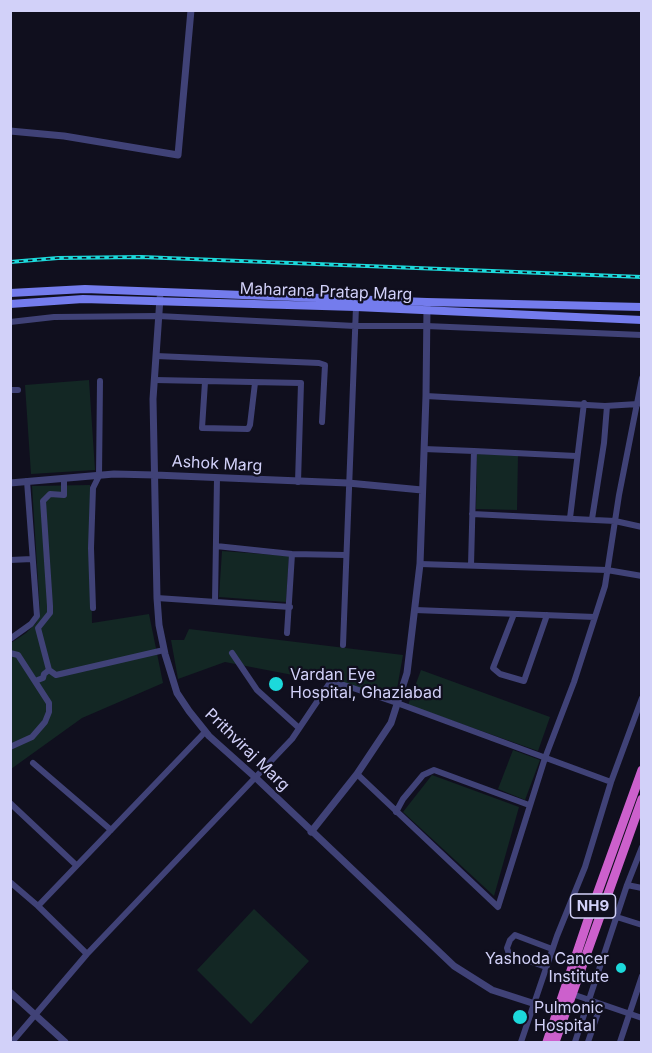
<!DOCTYPE html>
<style>
body{margin:0}
#map{position:relative;width:652px;height:1053px;overflow:hidden;background:#100f1e;font-family:Inter,sans-serif}
canvas{display:block}
.frame{position:absolute;inset:0;border:12px solid #d2d1f9;pointer-events:none}
</style>
<div id="map">
<canvas width="652" height="1053"></canvas>
<div class="frame"></div>
</div>
<script>
const ctx = document.querySelector('canvas').getContext('2d');
ctx.lineJoin = 'round';
function paint(path, color) {
  ctx.fillStyle = color;
  ctx.fill(path, 'evenodd');
}
function toPath(rows) {
  const path = new Path2D();
  for (const r of rows) {
    path.moveTo(r[0], r[1]);
    for (let i = 2; i < r.length; i += 2) path.lineTo(r[i], r[i + 1]);
  }
  return path;
}
function stroke(path, color, width, dash) {
  ctx.strokeStyle = color;
  ctx.lineWidth = width;
  ctx.lineCap = dash ? 'butt' : 'round';
  ctx.setLineDash(dash || []);
  ctx.stroke(path);
}
function label(font, color, halo, rows, align = 'center') {
  ctx.font = font + ' Inter,sans-serif';
  ctx.lineWidth = 4.5;
  ctx.setLineDash([]);
  ctx.textBaseline = 'middle';
  ctx.strokeStyle = halo;
  ctx.fillStyle = color;
  for (const [text, x, y, turn = 0] of rows) {
    ctx.save();
    ctx.translate(x, y);
    ctx.rotate((+turn || 0) * Math.PI / 180);
    ctx.textAlign = isNaN(turn) ? turn : align;
    if (halo) ctx.strokeText(text, 0, 0);
    ctx.fillText(text, 0, 0);
    ctx.restore();
  }
}
const green = toPath([
 [89,380,95,470,31,474,25,385],
 [477,454,518,455,517,510,476,509],
 [90,485,92,623,149,614,163,683,82,718,11,769,11,643,26,633,36,623,40,612,32,486],
 [222,551,289,556,286,602,219,597],
 [189,629,403,655,395,700,324,681,225,662,178,679,171,640,184,640],
 [421,670,550,717,538,751,408,705],
 [513,750,540,760,525,800,498,789],
 [432,775,519,807,494,896,403,812],
 [254,909,309,961,251,1024,197,970]
]);
const minor = toPath([
 [10,322,54,317,158,316,355,326,426,326,642,335],
 [156,356,319,363,325,365,322,422],
 [155,380,301,383,298,482],
 [205,382,202,428,248,429,250,425,255,383],
 [10,390,18,390],
 [426,396,605,406,638,404],
 [424,449,474,451],
 [472,514,615,521,642,527],
 [570,518,584,403],
 [592,519,604,443,607,406],
 [216,546,292,554,345,555],
 [10,560,32,559],
 [420,564,607,570,642,576],
 [471,565,474,451,576,456],
 [157,598,290,607],
 [215,602,217,478],
 [93,608,91,548,93,488,99,476,100,381],
 [415,610,595,617],
 [514,614,493,668,500,674,524,681,547,615],
 [287,633,292,554],
 [10,639,31,624,37,616,27,481],
 [343,645,356,307],
 [10,653,18,655,49,703,49,712,45,722,32,737,10,747],
 [232,653,257,690,299,728],
 [49,670,38,628,50,613,50,606,43,501,50,494,64,495,64,478],
 [35,681,43,678,44,674,49,670,56,675,164,650],
 [33,763,111,830],
 [357,774,498,907,545,758,574,682,605,586,619,495,642,378],
 [10,803,76,865],
 [396,812,403,799,423,775,434,770,529,805],
 [642,847,627,885,642,888],
 [10,882,38,906,87,954],
 [38,906,205,732],
 [601,912,642,925],
 [546,967,509,954,507,948,510,940,515,935,552,949],
 [572,994,642,1018],
 [12,1042,87,954,292,739,329,684,344,685,397,703,611,782],
 [521,1042,557,936,585,867,611,782,642,698],
 [575,1042,627,885],
 [588,1042,601,1004],
 [620,1042,642,976]
]);
const tertiary = toPath([
 [10,131,64,136,178,155,191,10],
 [160,298,153,399,157,598,159,625,165,654,177,693,189,711,209,736,256,778,454,966,492,990,560,1012],
 [10,483,114,474,155,475,348,483,422,490],
 [311,832,357,774,391,723,407,673,420,564,426,396,427,306],
 [10,992,65,1042]
]);
const secondary = toPath([
 [10,293,85,289,427,302,642,307],
 [10,304,83,299,356,307,642,320]
]);
const trunk = toPath([
 [547,1042,591,911,642,770],
 [555,1042,642,799]
]);
const rail = toPath([
 [10,262,58,258,141,257,642,277]
]);
const markers = [
 [276,684,8,"#1cd9db"],
 [621,968,6,"#1cd9db"],
 [520,1017,8,"#1cd9db"]
];
const shields = [
 [593,906,45]
];
const shieldNames = [
 ["NH9",593,906]
];
const streetNames = [
 ["Maharana Pratap Marg",326,292,2],
 ["Ashok Marg",217,464,3],
 ["Prithviraj Marg",247,750,44]
];
const poiNames = [
 ["Vardan Eye",290,675],
 ["Hospital, Ghaziabad",290,693],
 ["Yashoda Cancer",609,959,"right"],
 ["Institute",609,977,"right"],
 ["Pulmonic",534,1008],
 ["Hospital",534,1026]
];
paint(green, '#132724');
stroke(minor, '#404277', 6);
stroke(tertiary, '#404277', 7);
stroke(secondary, '#747ced', 8);
stroke(trunk, '#cc60cc', 9);
stroke(rail, '#1cd9db', 4);
stroke(rail, '#100f1e', 1.5, [4.5]);
for (const [x, y, r, color] of markers) {
  const dot = new Path2D();
  dot.arc(x, y, r, 0, 2 * Math.PI);
  ctx.fillStyle = color;
  ctx.fill(dot);
  stroke(dot, '#100f1e', 2);
}
for (const [x, y, w] of shields) {
  const box = new Path2D();
  box.roundRect(x - w / 2, y - 12, w, 24, 4.5);
  ctx.fillStyle = '#100f1e';
  ctx.fill(box);
  stroke(box, '#d2d1f9', 1.5);
}
label('bold 15px', '#d2d1f9', null, shieldNames);
label('16px', '#d2d1f9', '#100f1e', streetNames);
label('16px', '#d2d1f9', '#100f1e', poiNames, 'left');
</script>
